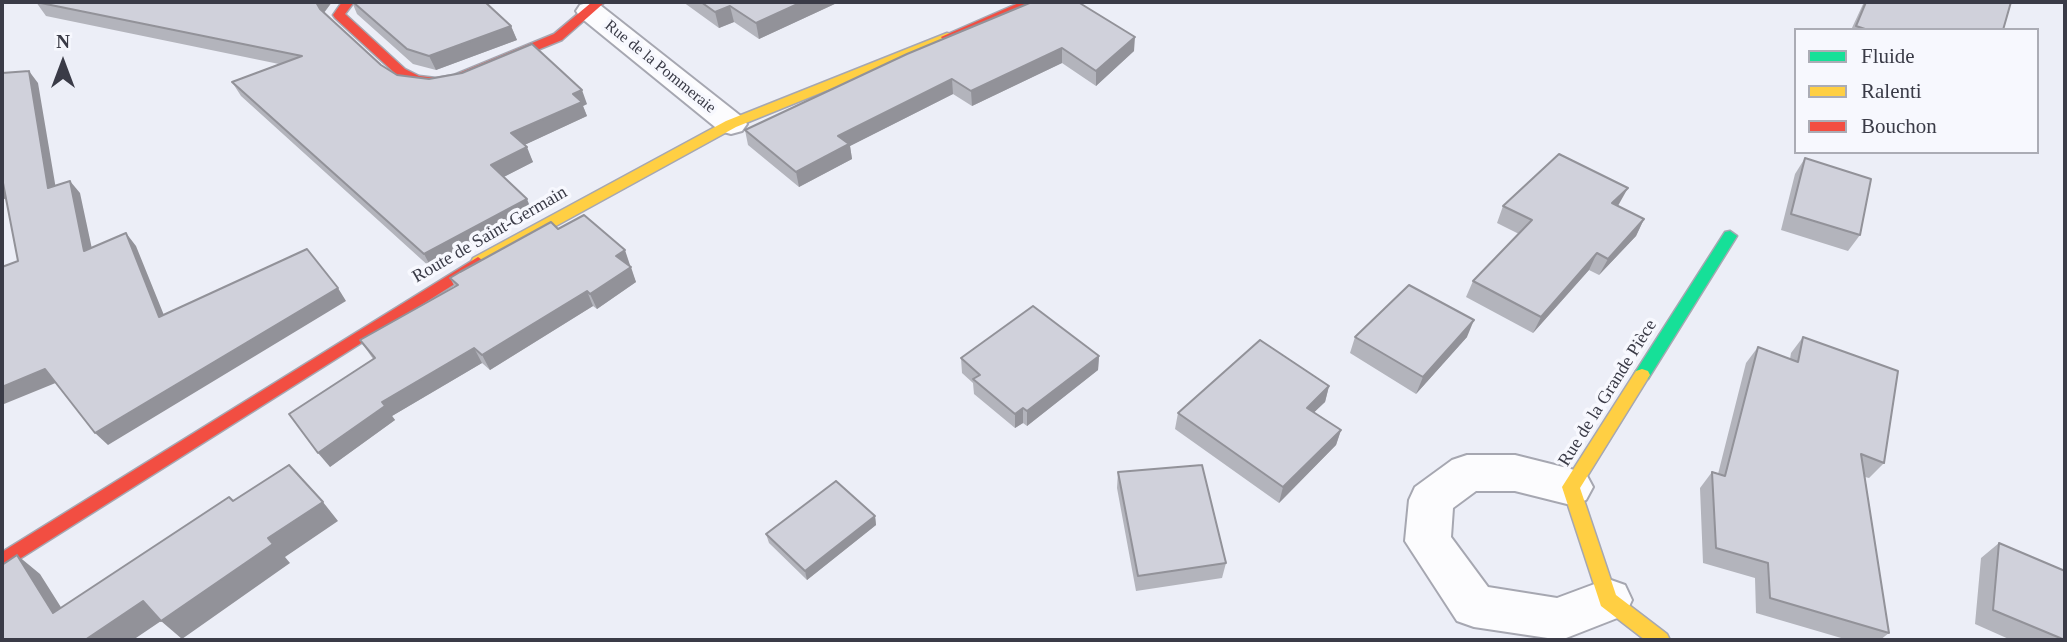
<!DOCTYPE html>
<meta charset="utf-8">
<style>
body{margin:0}
#map{position:relative;width:2067px;height:642px;overflow:hidden;background:#eceef7;font-family:"Times New Roman",serif}
canvas{display:block}
.frame{position:absolute;inset:0;border:4px solid #3a3b47;pointer-events:none}
.legend{position:absolute;left:1794px;top:28px;width:245px;height:126px;box-sizing:border-box;background:#f7f8fe;border:2px solid #abacb5;margin:0;padding:9px 12px;list-style:none;font-size:21px;color:#3a3b47}
.legend li{display:flex;align-items:center;gap:14px;height:35px}
.legend b{width:35px;border:2px solid #abacb5}
.north{position:absolute;left:28px;top:28px;width:70px;height:70px;-webkit-text-stroke:5px #f7f8fe;paint-order:stroke;rotate:0deg;font-size:19px;font-weight:700;line-height:28px;text-align:center;color:#3a3b47}
.north::after{content:'';display:block;margin:auto;width:24px;height:32px;background:#3a3b47;clip-path:polygon(50% 0,100% 100%,50% 72%,0 100%)}
</style>
<div id="map">
<canvas width="2067" height="642"></canvas>
<div class="frame"></div>
<ul class="legend">
<li><b style="height:9px;background:#16e098"></b>Fluide</li>
<li><b style="height:9px;background:#ffcf43"></b>Ralenti</li>
<li><b style="height:9px;background:#f24e42"></b>Bouchon</li>
</ul>
<div class="north">N</div>
</div>
<script>
const ctx = document.querySelector('canvas').getContext('2d');
ctx.lineJoin = 'round';
function toPath(rows) {
  const path = new Path2D();
  for (const r of rows) {
    path.moveTo(r[0], r[1]);
    for (let i = 2; i < r.length; i += 2) path.lineTo(r[i], r[i + 1]);
  }
  return path;
}
function stroke(path, color, width, dash) {
  ctx.strokeStyle = color;
  ctx.lineWidth = width;
  ctx.lineCap = dash ? 'butt' : 'round';
  ctx.setLineDash(dash || []);
  ctx.stroke(path);
}
function paint(path, color) {
  ctx.fillStyle = color;
  ctx.fill(path, 'evenodd');
}
function label(font, color, halo, rows, align = 'center') {
  ctx.font = font + ' "Times New Roman",serif';
  ctx.lineWidth = 7;
  ctx.setLineDash([]);
  ctx.textBaseline = 'middle';
  ctx.strokeStyle = halo;
  ctx.fillStyle = color;
  for (const [text, x, y, turn = 0] of rows) {
    ctx.save();
    ctx.translate(x, y);
    ctx.rotate((+turn || 0) * Math.PI / 180);
    ctx.textAlign = isNaN(turn) ? turn : align;
    if (halo) ctx.strokeText(text, 0, 0);
    ctx.fillText(text, 0, 0);
    ctx.restore();
  }
}
const street = toPath([
 [590,2,600,5,742,117,747,124,742,131,731,134,720,131,580,17,576,11,580,5,590,2],
 [1467,455,1515,455,1571,469,1586,474,1593,487,1586,500,1571,505,1515,491,1476,491,1453,508,1451,537,1488,587,1557,598,1608,579,1625,585,1632,600,1625,615,1561,640,1474,627,1457,621,1405,541,1409,500,1415,487,1452,460,1467,455]
]);
const fast = toPath([
 [1730,231,1737,236,1648,379,1636,379,1634,375,1636,371,1725,232,1730,231]
]);
const slow = toPath([
 [947,33,951,34,951,40,736,127,483,266,478,267,471,262,473,258,726,121,947,33],
 [1642,369,1648,371,1650,375,1580,488,1616,595,1667,634,1670,640,1645,640,1601,606,1562,487,1636,371,1642,369]
]);
const jam = toPath([
 [342,2,354,2,345,14,405,69,419,76,436,78,454,75,554,34,592,2,605,2,562,40,461,81,436,86,412,83,397,75,335,18,333,15,342,2],
 [1021,2,1036,2,951,40,943,40,941,37,1021,2],
 [478,257,485,262,483,266,2,570,2,552,478,257]
]);
const wall = toPath([
 [36,2,332,2,324,13,381,65,397,75,587,104,583,106,587,116,524,145,533,162,503,177,533,214,432,269,241,96,232,82,279,64,46,16],
 [352,2,485,2,511,26,517,40,436,70,413,64,357,14],
 [683,2,839,2,759,39,734,22,719,28],
 [1032,2,1134,51,1096,86,1062,63,972,106,953,94,850,146,852,159,799,187,748,145,745,130],
 [1864,2,2011,2,2003,30,1851,30],
 [1805,158,1860,235,1848,251,1781,230,1795,174],
 [1619,204,1618,206,1644,219,1636,236,1599,275,1589,270,1533,333,1466,297,1473,281,1519,234,1497,223,1503,206],
 [558,229,630,265,629,266,636,282,597,309,593,306,490,370,482,363,392,416,395,420,330,467,373,359,360,340,455,287,450,278],
 [1355,337,1467,337,1416,394,1350,353],
 [1803,337,1884,463,1869,478,1865,477,1889,633,1880,640,1848,640,1756,613,1755,578,1703,563,1700,488,1712,472,1718,474,1746,363,1758,347,1790,359,1791,353],
 [1099,356,1098,370,1027,426,1023,423,1015,428,974,394,973,383,962,373,961,358],
 [1329,386,1325,402,1314,412,1341,430,1336,445,1279,503,1175,429,1178,413],
 [1118,472,1226,563,1222,578,1136,591,1117,488],
 [875,516,876,525,807,580,769,543,766,534],
 [1999,543,2065,640,2011,640,1975,624,1981,558]
]);
const shadedWall = toPath([
 [315,2,332,2,322,15],
 [802,2,839,2,759,39,756,23],
 [730,6,734,22,719,28,715,12],
 [511,26,517,40,436,70,429,56],
 [1135,37,1134,51,1096,86,1096,71],
 [1062,48,1062,63,972,106,971,91],
 [29,71,38,83,58,201,48,188],
 [952,79,953,94,850,146,852,159,799,187,796,172,838,136],
 [582,90,587,104,583,106,587,116,518,148,511,133,573,94],
 [527,147,533,162,498,180,491,165],
 [70,181,80,193,95,263,84,251],
 [2,183,3,183,14,195,2,200],
 [1628,188,1619,204,1604,219,1612,203],
 [527,199,533,214,432,269,424,254],
 [1644,219,1636,236,1599,275,1608,259],
 [126,233,136,246,170,330,159,317],
 [625,250,630,265,622,271,616,256],
 [1597,253,1589,270,1533,333,1541,317],
 [631,267,636,282,597,309,590,294],
 [338,288,346,301,108,445,95,433],
 [587,291,593,306,490,370,482,355],
 [1474,320,1467,337,1416,394,1423,377],
 [474,348,482,363,392,416,395,420,330,467,318,453,382,402],
 [1099,356,1098,370,1027,426,1027,411],
 [45,369,58,382,4,404,2,401,2,387],
 [1329,386,1325,402,1303,423,1307,408],
 [1023,408,1023,423,1015,428,1015,414],
 [1341,430,1336,445,1279,503,1283,487],
 [323,502,338,521,285,557,290,563,182,639,161,621,268,538],
 [875,516,876,525,807,580,805,571],
 [17,555,40,574,76,631,53,613],
 [143,601,164,619,133,640,85,640]
]);
const building = toPath([
 [36,2,316,2,320,9,381,65,397,75,429,79,462,73,532,44,582,90,573,94,582,102,511,133,527,147,491,165,527,199,424,254,232,82,302,56,36,2],
 [353,2,485,2,511,26,429,56,407,49,353,2],
 [701,2,802,2,756,23,730,6,715,12,701,2],
 [1032,2,1078,2,1135,37,1096,71,1062,48,971,91,952,79,838,136,849,144,796,172,745,130,907,54,1032,2],
 [1866,2,2011,2,2003,30,1868,30,1856,26,1866,2],
 [29,71,48,188,70,181,84,251,126,233,159,317,307,249,338,288,95,433,45,369,2,387,2,267,18,261,3,183,2,183,2,73,29,71],
 [1559,154,1628,188,1612,203,1644,219,1608,259,1597,253,1541,317,1473,281,1532,220,1503,206,1559,154],
 [1805,158,1871,179,1860,235,1791,214,1805,158],
 [584,215,625,250,616,256,631,267,590,294,587,291,482,355,474,348,382,402,385,406,318,453,289,414,375,358,360,340,458,285,450,278,460,272,551,222,558,229,584,215],
 [1409,285,1474,320,1423,377,1355,337,1409,285],
 [1033,306,1099,356,1027,411,1023,408,1015,414,973,379,980,375,961,358,1033,306],
 [1803,337,1898,371,1884,463,1861,454,1889,633,1770,598,1768,563,1716,548,1712,472,1725,476,1758,347,1798,362,1803,337],
 [1260,340,1329,386,1307,408,1341,430,1283,487,1178,413,1260,340],
 [289,465,323,502,268,538,273,544,161,621,143,601,85,640,2,640,2,565,17,555,53,613,229,497,233,501,289,465],
 [1202,465,1226,563,1138,576,1118,472,1202,465],
 [836,481,875,516,805,571,766,534,836,481],
 [1999,543,2065,571,2065,640,1993,610,1999,543]
]);
const farStreetnames = [
 ["Rue de la Pommeraie",660,67,39]
];
const streetNames = [
 ["Route de Saint-Germain",490,235,-30],
 ["Rue de la Grande Pièce",1608,393,-58]
];
stroke(street, '#a6a7b1', 4);
stroke(fast, '#a6a7b1', 3);
stroke(slow, '#a6a7b1', 3);
stroke(jam, '#a6a7b1', 3);
paint(street, '#fcfcfe');
paint(fast, '#16e098');
paint(slow, '#ffcf43');
paint(jam, '#f24e42');
paint(wall, '#b3b4bc');
paint(shadedWall, '#929299');
paint(building, '#d0d1db');
stroke(building, '#929299', 2);
label('16px', '#3a3b47', '#f7f8fe', farStreetnames);
label('18px', '#3a3b47', '#f7f8fe', streetNames);
</script>
